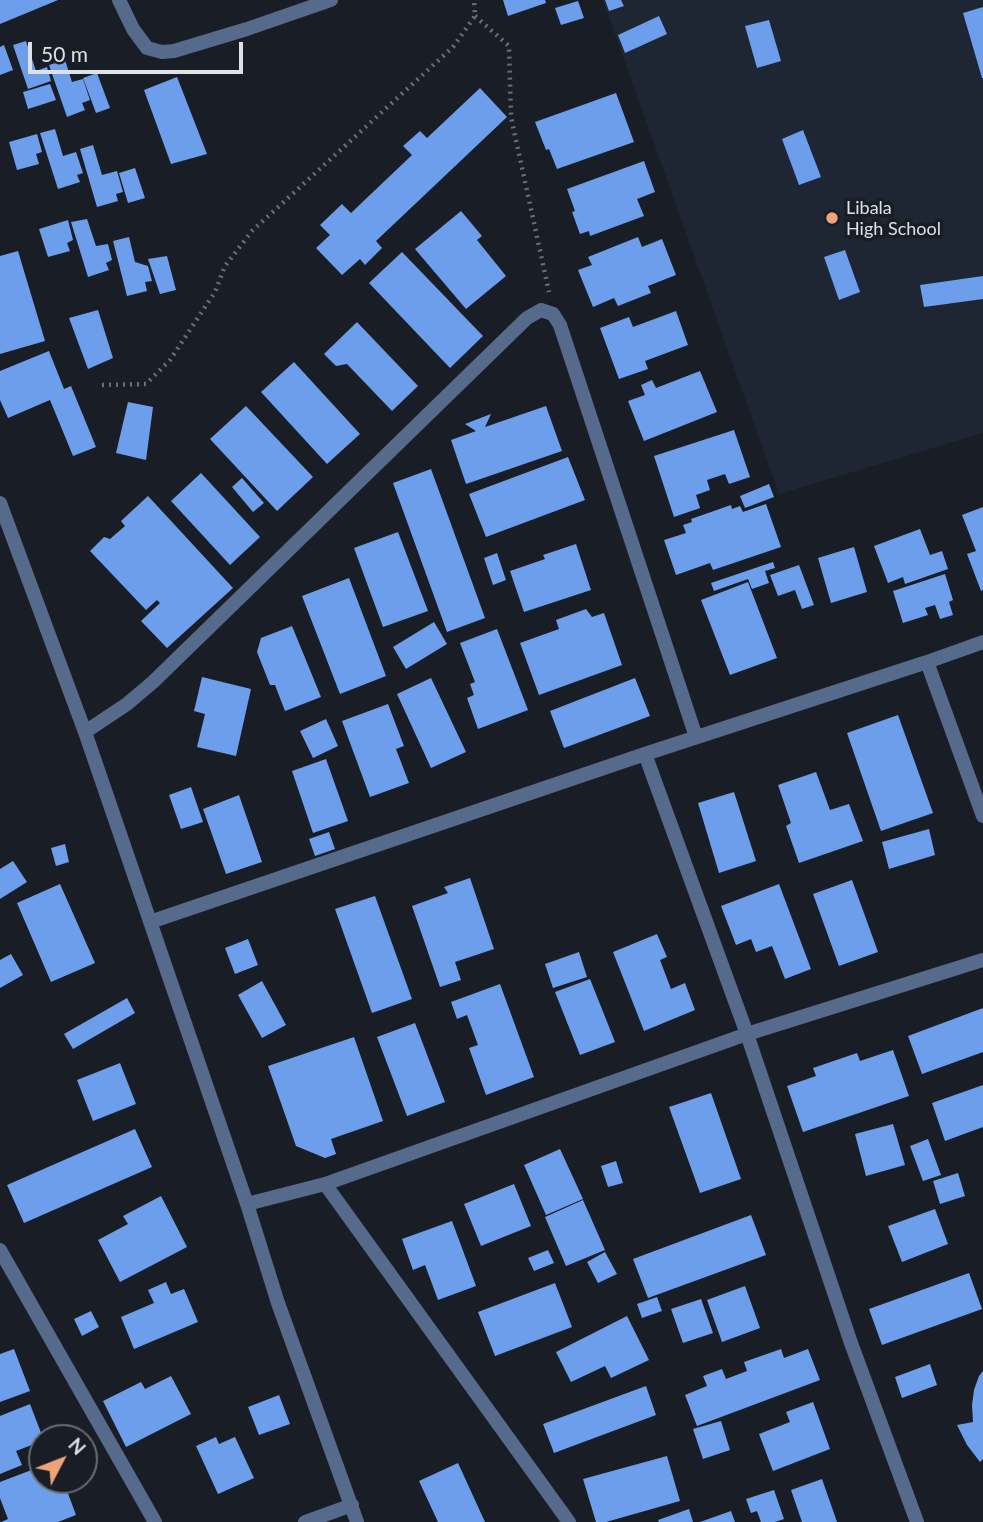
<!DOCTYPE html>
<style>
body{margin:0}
#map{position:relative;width:983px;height:1522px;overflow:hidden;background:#191e26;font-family:Lato,sans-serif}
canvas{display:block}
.north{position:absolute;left:28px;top:1424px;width:70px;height:70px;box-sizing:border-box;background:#191e26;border:2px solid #676c73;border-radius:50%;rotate:48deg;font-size:19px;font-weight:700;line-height:28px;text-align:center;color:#dde1e6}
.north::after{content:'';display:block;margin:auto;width:24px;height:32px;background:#f0a378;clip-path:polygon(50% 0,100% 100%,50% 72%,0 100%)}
.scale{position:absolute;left:28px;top:42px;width:215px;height:32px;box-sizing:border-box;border:4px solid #dde1e6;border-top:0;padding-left:9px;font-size:21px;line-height:24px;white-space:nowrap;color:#dde1e6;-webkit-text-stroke:5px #191e26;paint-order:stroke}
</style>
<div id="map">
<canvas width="983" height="1522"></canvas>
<div class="north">N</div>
<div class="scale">50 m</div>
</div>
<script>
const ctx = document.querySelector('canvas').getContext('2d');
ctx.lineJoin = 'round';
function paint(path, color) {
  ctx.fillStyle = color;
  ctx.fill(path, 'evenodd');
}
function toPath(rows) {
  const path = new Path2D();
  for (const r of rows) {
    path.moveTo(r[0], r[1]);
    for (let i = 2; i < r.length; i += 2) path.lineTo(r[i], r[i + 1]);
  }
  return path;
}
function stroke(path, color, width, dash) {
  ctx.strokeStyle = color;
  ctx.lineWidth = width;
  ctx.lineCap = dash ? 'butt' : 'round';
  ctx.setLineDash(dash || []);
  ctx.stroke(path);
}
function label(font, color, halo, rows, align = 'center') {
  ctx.font = font + ' Lato,sans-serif';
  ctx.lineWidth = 7;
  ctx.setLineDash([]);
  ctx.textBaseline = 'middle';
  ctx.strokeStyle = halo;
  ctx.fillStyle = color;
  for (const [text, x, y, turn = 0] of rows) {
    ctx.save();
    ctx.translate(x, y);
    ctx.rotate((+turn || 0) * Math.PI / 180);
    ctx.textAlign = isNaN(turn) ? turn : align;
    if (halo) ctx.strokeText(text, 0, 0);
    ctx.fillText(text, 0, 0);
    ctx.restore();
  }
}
const built = toPath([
 [603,0,983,0,983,433,779,494]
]);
const building = toPath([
 [0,0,58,0,0,24],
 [503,0,545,0,546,3,508,16],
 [605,0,621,0,624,6,609,11],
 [578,1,584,18,561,25,555,8],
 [983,7,983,78,982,78,963,13],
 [659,16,667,34,625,53,618,35],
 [769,20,781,61,757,68,745,26],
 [26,41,36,71,47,67,51,81,28,89,13,45],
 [4,45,13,70,0,75,0,47],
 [65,60,72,82,83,79,90,100,82,103,85,110,67,117,49,65],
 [97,73,110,108,96,113,83,78],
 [177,77,207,154,171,164,144,90],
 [50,84,56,100,28,109,23,92],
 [480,88,507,117,376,241,382,248,365,265,360,259,342,275,316,248,330,235,320,225,342,204,351,213,412,155,403,146,420,131,427,138],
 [616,93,634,142,557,169,549,149,546,150,535,122],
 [55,129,63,156,76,152,83,173,77,175,80,182,58,189,40,133],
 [803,130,821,177,799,185,782,139],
 [37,134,42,152,36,154,39,164,17,170,9,142],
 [93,145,102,175,117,171,123,192,116,194,118,201,97,207,80,149],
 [644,161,655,192,637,199,644,216,590,236,589,231,580,234,572,212,575,211,567,189],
 [135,168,145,198,128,203,119,173],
 [461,211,482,236,477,240,506,276,466,309,415,249],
 [87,219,96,246,108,244,112,260,106,263,109,270,88,277,71,222],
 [68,220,73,240,67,243,70,251,48,257,39,229],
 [129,237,135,262,148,266,152,281,145,282,147,291,127,296,113,241],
 [638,237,642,247,662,239,676,275,648,286,651,293,618,306,614,298,593,307,578,270,592,265,588,257],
 [845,250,860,292,839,300,824,257],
 [18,251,45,341,0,354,0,256],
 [402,252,483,336,450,368,369,283],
 [167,256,176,290,160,294,148,259],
 [983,276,983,299,924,307,920,285],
 [98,310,113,358,88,369,69,318],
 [676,311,688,345,645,361,648,369,619,379,600,328,629,317,633,327],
 [357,322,418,386,392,411,347,364,336,366,324,354],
 [49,351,64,389,71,386,96,447,73,456,50,400,8,418,0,400,0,371],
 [294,362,360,434,327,464,261,392],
 [700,371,717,412,644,441,628,401,645,395,641,385,652,380,656,388],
 [128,402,153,407,146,460,116,453],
 [246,406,313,477,277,511,210,439],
 [546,406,562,451,466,484,451,440,476,431,465,424,491,414,485,427],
 [734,430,750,477,729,484,725,474,707,480,710,490,696,495,700,508,674,517,654,456],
 [568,457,585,500,486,537,469,494],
 [431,469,485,618,447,632,393,483],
 [201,473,260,537,230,565,171,501],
 [242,478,264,503,253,512,232,487],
 [769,484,774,497,745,508,740,496],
 [148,496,233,588,167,648,141,621,160,603,157,600,146,610,90,551,104,537,110,539,125,526,121,521],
 [766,504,781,547,713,570,710,563,676,575,664,540,686,533,683,525,692,522,691,519,731,505,732,509,740,506,743,512],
 [983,507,983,590,981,591,967,554,976,551,962,515],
 [920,529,930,555,942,551,948,569,905,584,903,577,888,583,874,546],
 [398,532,428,611,383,627,354,548],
 [576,544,591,590,524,612,510,571,545,559,543,555],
 [854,547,867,592,831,603,818,558],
 [497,553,506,580,493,585,484,558],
 [773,562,775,568,765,571,769,583,752,589,748,579,714,591,711,583],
 [799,565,814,605,802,609,795,590,778,596,770,575],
 [945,574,953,600,949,602,953,615,940,619,935,605,925,608,928,615,903,623,893,591],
 [349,578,386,676,340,694,302,596],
 [748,582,777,658,730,675,701,600],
 [586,609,592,617,604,613,622,665,539,695,520,643,559,629,556,620],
 [434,622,447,644,406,669,393,647],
 [292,626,321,697,285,711,275,685,270,685,257,652,261,638],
 [497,629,528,710,478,729,467,698,474,695,470,684,475,682,460,643],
 [202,677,251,689,236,756,197,747,205,714,194,711],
 [431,678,466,752,431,768,397,694],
 [635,678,650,716,564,748,550,711],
 [388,704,404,746,396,749,409,783,370,797,342,721],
 [898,715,933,813,881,831,847,733],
 [326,719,338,746,313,758,300,731],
 [326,759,348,821,313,833,292,771],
 [816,772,830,810,849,804,863,841,799,863,786,826,791,823,778,785],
 [191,787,203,822,181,829,169,795],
 [734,792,756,861,719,873,698,803],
 [239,795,262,862,226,874,203,809],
 [929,829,935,855,889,869,882,842],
 [329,832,335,849,315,856,309,839],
 [65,844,69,862,56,866,51,848],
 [13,861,27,882,0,899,0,869],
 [470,878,494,949,455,962,461,980,440,987,412,906,448,893,444,887],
 [852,880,878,952,839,966,813,894],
 [60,884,95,963,51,982,17,903],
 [779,884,811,969,785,979,772,946,756,952,751,939,736,945,721,906],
 [375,896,412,999,372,1013,335,909],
 [657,934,667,957,660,960,671,989,685,983,695,1010,644,1031,613,952],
 [248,939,258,965,235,974,225,948],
 [579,952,587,977,553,988,545,964],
 [11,954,23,975,0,988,0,960],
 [590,979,615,1042,580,1055,555,992],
 [262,981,286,1025,262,1038,238,995],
 [500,984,534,1077,486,1095,469,1048,478,1045,467,1015,457,1019,451,1002],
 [127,998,135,1013,73,1049,64,1034],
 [983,1008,983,1052,922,1074,908,1036],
 [415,1023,445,1102,407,1116,377,1037],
 [354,1037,383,1121,331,1139,336,1154,325,1158,296,1146,268,1066],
 [893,1050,909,1096,803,1132,787,1086,816,1076,813,1068,857,1053,860,1061],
 [120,1063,136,1104,93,1121,77,1080],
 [983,1085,983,1127,945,1141,932,1103],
 [711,1093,741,1179,700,1193,669,1107],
 [893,1124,905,1165,866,1176,855,1134],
 [135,1129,152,1167,24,1223,7,1185],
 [928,1139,941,1175,923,1181,910,1146],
 [560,1149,583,1199,546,1215,524,1165],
 [616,1161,623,1183,608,1187,601,1166],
 [958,1173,965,1196,940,1204,933,1181],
 [514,1184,531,1226,481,1246,464,1204],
 [161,1196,187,1247,120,1282,98,1240,128,1224,123,1216],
 [583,1200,605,1250,566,1266,545,1217],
 [935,1209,948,1244,902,1262,888,1226],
 [751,1215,766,1255,648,1298,633,1259],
 [452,1221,476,1286,438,1300,425,1265,413,1270,402,1239],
 [548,1250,554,1263,534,1271,528,1258],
 [605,1252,617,1274,598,1283,587,1262],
 [969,1273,982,1309,882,1345,869,1309],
 [166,1282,171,1294,184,1289,198,1322,134,1349,121,1317,154,1303,148,1290],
 [555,1283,572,1327,495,1356,478,1312],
 [745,1286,760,1328,722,1342,707,1300],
 [657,1297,662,1311,642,1318,637,1304],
 [701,1299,713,1333,683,1343,671,1309],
 [91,1311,99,1327,82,1336,74,1319],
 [627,1316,649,1360,611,1378,605,1366,571,1382,556,1352],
 [14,1349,30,1391,0,1402,0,1354],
 [781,1349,784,1358,808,1349,820,1380,697,1426,685,1395,707,1386,703,1376,722,1369,726,1379,747,1371,744,1362],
 [930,1364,937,1385,902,1398,895,1377],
 [983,1371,983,1459,980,1462,967,1445,957,1425,973,1422,972,1405,974,1390,979,1376],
 [171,1376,191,1414,126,1447,103,1401,141,1382,145,1389],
 [646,1386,656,1415,554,1453,543,1424],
 [279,1395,290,1424,259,1435,248,1407],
 [813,1402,830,1449,773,1471,759,1434,790,1422,786,1412],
 [30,1404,43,1438,42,1441,16,1451,22,1465,0,1474,0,1416],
 [721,1421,730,1450,703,1459,693,1429],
 [216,1437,219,1444,235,1437,254,1478,218,1494,196,1446],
 [667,1456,680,1501,606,1522,596,1522,583,1479],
 [458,1463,485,1522,438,1522,419,1481],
 [42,1466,42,1480,63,1480,76,1515,58,1522,1,1522,8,1519,0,1498,0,1482],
 [822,1479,837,1522,802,1522,791,1490],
 [774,1490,784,1519,775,1522,761,1522,757,1511,751,1513,746,1499],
 [689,1509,693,1522,659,1522,658,1520],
 [731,1511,735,1522,700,1522]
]);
const path = toPath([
 [475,16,509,46,511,117,549,292],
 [102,385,146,384,170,360,215,292,225,266,252,231,453,47,475,16,474,0]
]);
const street = toPath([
 [119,0,133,29,147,48,162,52,174,51,247,29,331,0],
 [0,503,85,732,247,1204,278,1303,357,1522],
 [927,662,983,816],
 [85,732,127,704,153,682,527,318,541,310,553,314,560,325,696,737],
 [645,754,747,1034,851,1343,917,1522],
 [150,922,645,754,927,662,983,642],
 [325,1184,569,1522],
 [247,1204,325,1184,747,1034,983,960],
 [0,1250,155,1522],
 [305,1522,352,1505]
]);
const markers = [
 [832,218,7,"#f0a378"]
];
const poiNames = [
 ["Libala",846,208],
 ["High School",846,229]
];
paint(built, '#1e2633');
paint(building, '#6d9eec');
stroke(path, '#6a6f75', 4.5, [2, 5]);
stroke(street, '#566a8b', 14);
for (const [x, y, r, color] of markers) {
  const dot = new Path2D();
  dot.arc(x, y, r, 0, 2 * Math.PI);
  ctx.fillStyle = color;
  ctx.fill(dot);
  stroke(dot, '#191e26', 2.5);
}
label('18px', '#dde1e6', '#191e26', poiNames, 'left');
</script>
